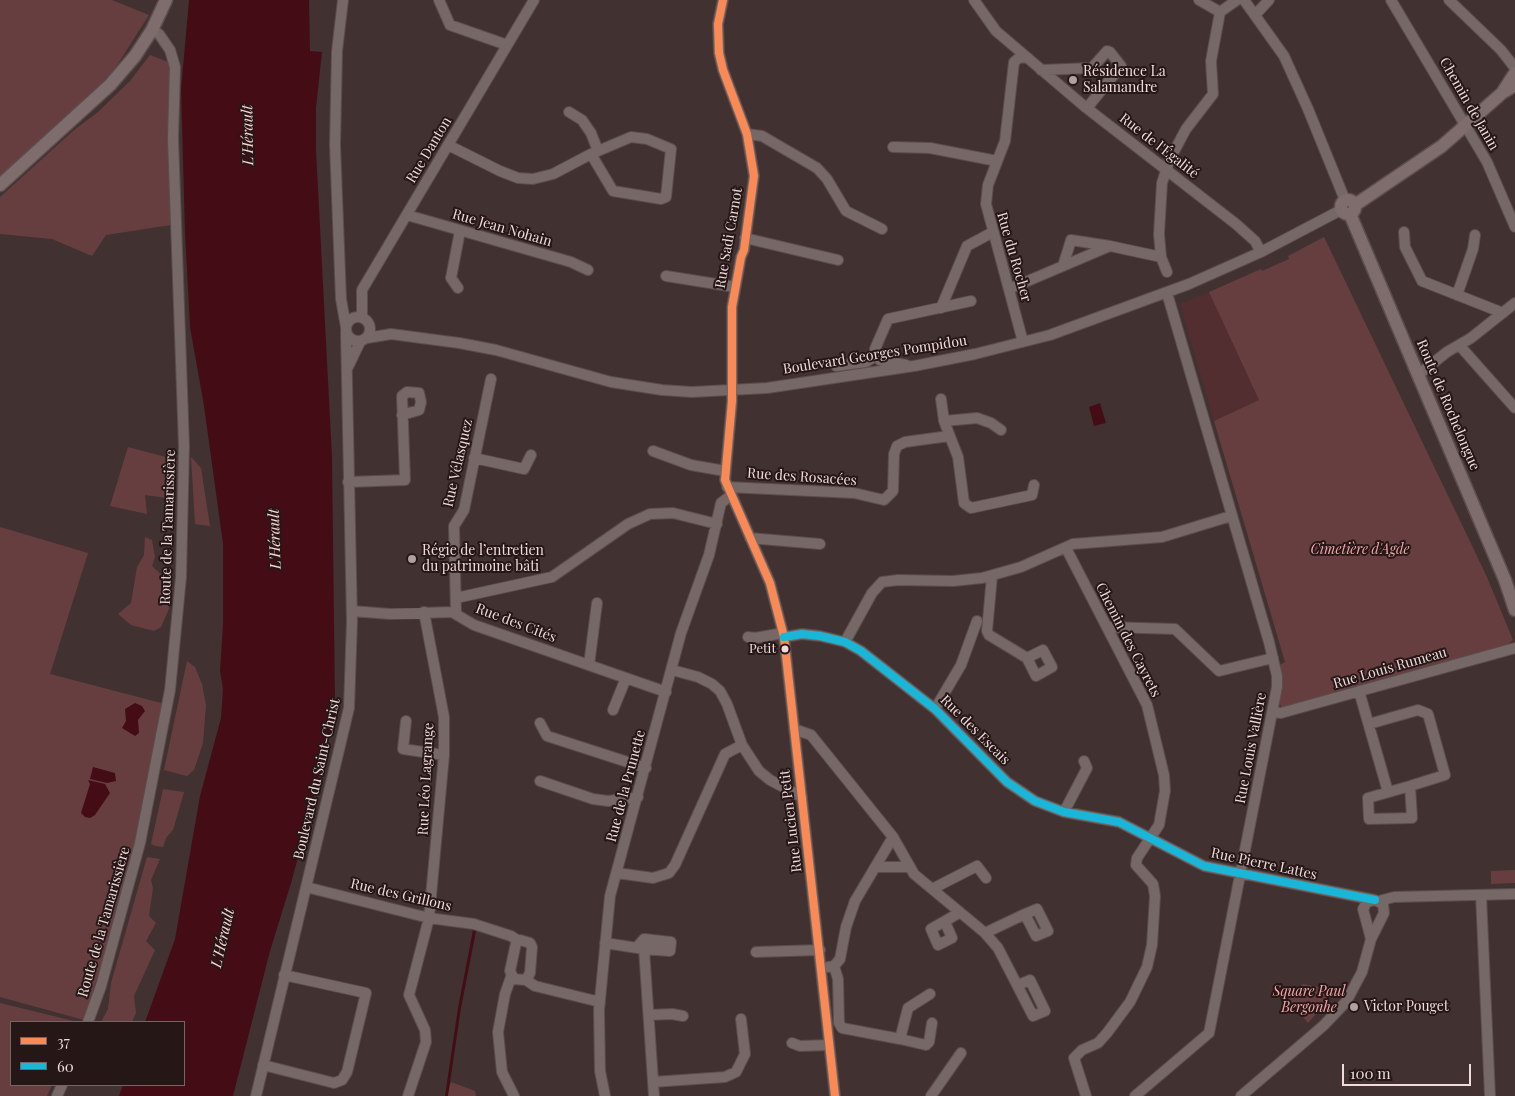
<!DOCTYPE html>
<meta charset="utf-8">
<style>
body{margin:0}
#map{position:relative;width:1515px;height:1096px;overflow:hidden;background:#423131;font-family:"Playfair Display",serif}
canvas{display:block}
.legend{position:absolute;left:10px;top:1021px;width:175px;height:65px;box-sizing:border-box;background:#261717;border:1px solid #776565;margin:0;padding:6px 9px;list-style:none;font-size:15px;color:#f0dada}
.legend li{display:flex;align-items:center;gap:10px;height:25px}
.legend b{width:25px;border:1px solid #776565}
.scale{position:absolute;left:1342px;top:1064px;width:129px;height:22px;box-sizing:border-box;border:2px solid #f0dada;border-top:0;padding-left:6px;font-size:15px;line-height:18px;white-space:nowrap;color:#f0dada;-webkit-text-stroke:4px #261717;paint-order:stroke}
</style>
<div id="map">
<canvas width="1515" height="1096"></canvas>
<ul class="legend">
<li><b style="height:6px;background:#f98a56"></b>37</li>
<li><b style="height:6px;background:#1ab6d8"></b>60</li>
</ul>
<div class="scale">100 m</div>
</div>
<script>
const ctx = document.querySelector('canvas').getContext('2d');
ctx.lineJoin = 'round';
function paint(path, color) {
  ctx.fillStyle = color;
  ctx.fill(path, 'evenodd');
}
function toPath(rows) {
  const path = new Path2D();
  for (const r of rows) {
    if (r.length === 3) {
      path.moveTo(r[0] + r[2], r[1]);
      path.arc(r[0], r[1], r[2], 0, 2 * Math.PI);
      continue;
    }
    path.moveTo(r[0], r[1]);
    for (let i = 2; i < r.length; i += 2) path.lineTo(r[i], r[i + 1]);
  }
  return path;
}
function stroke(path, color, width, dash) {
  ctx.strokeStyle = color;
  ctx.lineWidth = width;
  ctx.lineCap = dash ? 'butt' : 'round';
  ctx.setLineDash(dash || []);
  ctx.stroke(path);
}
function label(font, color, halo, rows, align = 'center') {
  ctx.font = font + ' "Playfair Display",serif';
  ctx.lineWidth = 4;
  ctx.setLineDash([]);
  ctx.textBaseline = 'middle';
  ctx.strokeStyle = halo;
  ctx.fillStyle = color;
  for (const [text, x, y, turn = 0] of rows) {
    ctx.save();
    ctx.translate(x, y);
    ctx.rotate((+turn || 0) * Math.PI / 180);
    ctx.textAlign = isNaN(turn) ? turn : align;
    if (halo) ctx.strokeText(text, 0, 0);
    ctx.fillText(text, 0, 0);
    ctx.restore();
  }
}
const built = toPath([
 [1209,292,1259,400,1214,421,1180,304]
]);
const green = toPath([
 [0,0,112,0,149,15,112,73,0,179],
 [150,55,171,63,169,80,171,225,106,235,92,256,52,239,0,234,0,197,74,130,98,112,130,81],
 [1324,237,1487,577,1513,640,1507,645,1339,691,1283,709,1279,703,1282,682,1280,665,1285,662,1214,421,1259,400,1209,292,1261,269,1262,271,1289,259,1288,256],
 [128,447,177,460,174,499,145,495,147,514,110,506],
 [191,457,201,468,210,526,195,524],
 [0,527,88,553,50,674,165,704,137,849,84,1020,0,997],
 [145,537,152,540,155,557,152,566,170,583,169,609,161,627,154,631,131,625,118,614,131,603,137,567,144,555],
 [187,661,195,667,202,684,206,705,203,743,194,770,187,776,164,770],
 [163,789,184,792,173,830,166,838,163,847,155,846,151,844],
 [147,857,160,859,151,880,153,888,149,916,156,923,146,941,155,950,134,996,136,1013,132,1022,101,1022,108,1009,111,983],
 [1515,870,1515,883,1491,884,1491,871],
 [1303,984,1336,991,1308,1023,1288,998],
 [0,1003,78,1022,11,1022,11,1085,52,1085,47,1096,0,1096],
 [451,1082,475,1091,476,1096,446,1096]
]);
const water = toPath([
 [189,0,309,0,310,51,322,52,316,108,316,150,332,457,335,701,334,719,292,880,270,951,233,1096,119,1096,123,1085,184,1085,184,1022,145,1022,175,939,200,796,221,718,223,689,220,671,223,625,223,544,204,406,190,327,185,233,181,90],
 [1100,403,1106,423,1094,426,1089,407],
 [135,703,142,706,145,711,138,720,139,733,135,736,122,728,126,721,125,709],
 [93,767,115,773,116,781,107,783,90,779],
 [88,780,105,784,110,793,95,815,90,818,85,817,81,813,90,784],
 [473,930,476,931,461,1008,448,1096,445,1096,458,1008]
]);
const minor = toPath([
 [343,0,337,51,335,145,341,299,346,327],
 [439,0,450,25,507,45],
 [723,0,718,24,719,53,723,70,747,134,754,176,744,250,741,257,732,307,732,401,725,480,770,583,784,637,835,1096],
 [974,0,996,31,1084,106,1236,224,1255,241,1261,252],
 [1199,0,1220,12],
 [1244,0,1284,56,1308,109,1345,200],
 [1391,0,1487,162,1515,227],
 [1449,0,1501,50,1515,68],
 [1220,12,1237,0],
 [1256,14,1269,0],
 [1041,70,1092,68,1107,51,1110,52,1121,66,1087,108],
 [569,112,582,120,591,133,598,151],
 [747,134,762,136,817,168,827,179,846,211,882,229],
 [448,145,500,171,518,178,533,179,553,174,591,154,598,151,631,137,647,139,671,149,666,197,661,199,613,191,591,154],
 [893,147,930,148,997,161],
 [407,215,571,262,588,270],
 [1404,232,1405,247,1422,281,1503,313],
 [745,238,838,260],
 [1063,266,1071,240,1110,246],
 [1167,272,1161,257,1159,234,1162,183,1169,161,1186,129,1213,94,1211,61,1220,12],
 [666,276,735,287],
 [458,288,451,278,460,231],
 [1009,289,1110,246,1161,257],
 [1457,295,1473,249,1475,235],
 [941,308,967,246,993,232],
 [358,329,12],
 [362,318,362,290,534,0],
 [367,338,391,334,459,343,496,350,611,382,662,390,692,392,767,388,914,366,975,354,1050,335,1189,284,1261,252,1341,210],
 [1023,342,986,204,988,185,1005,141,1014,62,1020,57,1028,58],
 [1460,346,1515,408],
 [875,356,880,360,906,365],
 [836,366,866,362,875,356,875,349,888,319,971,301],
 [348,367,360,342],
 [1419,374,1447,352,1471,338,1515,303],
 [941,399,944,421,958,457,964,503,971,508,1032,495,1034,485],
 [944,421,977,418,991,423,1001,430],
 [653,451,691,465,725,471],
 [474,458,524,469,531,455],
 [348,482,405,480,403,423,402,396,407,392,419,393,421,402,419,410,402,415],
 [727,487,854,493,884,500,893,491,894,454,897,446,905,442,949,436],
 [750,538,820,544],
 [1066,548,1147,705,1164,775,1165,791,1159,825,1137,858,1136,865,1153,884,1155,896,1152,945,1147,967,1130,1002,1107,1033,1098,1043,1082,1050,1074,1058,1086,1096],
 [992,576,987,631,989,635,1027,658,1036,676,1052,667,1043,650,1027,658],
 [456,598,552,577,628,524,650,514,673,513,717,524],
 [352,611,390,614,452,612,474,625,666,692],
 [456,613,454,526,464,510,491,379],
 [1107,627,1175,629,1219,671,1273,658],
 [748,637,755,638,783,633],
 [784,637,802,634,820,636,845,642,861,651,935,709,1007,782,1035,801,1064,812,1119,822,1204,866,1375,900],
 [845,642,872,593,882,582,898,580,953,581,982,578,1021,567,1073,544,1162,537,1231,516],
 [589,665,597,603],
 [672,670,698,677,712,684,720,691,727,704,742,745,759,771,770,780,802,797],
 [1359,691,1388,792],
 [935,709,961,665,977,621],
 [613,710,626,678],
 [1273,712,1281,713,1306,706,1515,648],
 [406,721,403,749,444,755],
 [540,723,547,736,646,768],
 [1369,724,1418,710,1428,714,1445,775,1410,786,1412,818,1369,819,1368,798,1410,786],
 [794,729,811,735,893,837,914,874,985,933,998,948,1033,1016,1045,1011,1030,980,1018,985],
 [540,781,593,799,608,801,638,797],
 [1064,812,1087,768,1084,761],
 [875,867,909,867],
 [617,873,653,878,669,873,675,865,725,754,742,745],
 [306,887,429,918,474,924,511,936,517,940],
 [932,889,977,866,986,878],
 [1481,895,1490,1096],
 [1379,901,1394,897,1515,894],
 [945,922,952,938,938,945,931,929,959,913],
 [985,933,1025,914,1037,909,1048,931,1036,936,1025,914],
 [605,943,644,949,654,1096],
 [637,947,644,939,671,942,670,951,644,949],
 [756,952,820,950],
 [834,966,838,979,839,1023,842,1028,900,1039,908,1008,930,994],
 [828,967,834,966,840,959,846,927,855,901,893,837],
 [511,977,505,994,498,1032,502,1072,514,1096],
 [526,980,530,973,532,947,530,943,520,940,516,943,510,971,514,979,526,980,535,986,600,1002],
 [649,1015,672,1014,683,1016],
 [88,1022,101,986,140,843,170,690,181,577,184,446,173,139,175,67,170,50,159,34,152,30],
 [900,1039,926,1045,929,1042,932,1023],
 [792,1043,800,1046,829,1045],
 [263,1065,334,1083,342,1080,347,1072,366,993,284,975],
 [653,1082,725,1077,736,1072,745,1054,741,1019],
 [57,1096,62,1085],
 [256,1096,349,708,352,621,346,333],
 [408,1096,426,1042,425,1030,409,995,429,918,444,755,444,717,424,612],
 [605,1096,600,1071,599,1010,610,896,681,633,709,555,721,503,730,496],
 [931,1096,961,1053],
 [1135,1096,1209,1033,1277,687,1277,676,1269,642,1167,293],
 [1241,1096,1323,1026,1346,1002,1362,972,1371,939,1384,913,1383,904,1375,900,1367,902,1363,909,1371,939]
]);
const major = toPath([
 [1504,90,1515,73],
 [0,185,110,85,135,56,152,30,166,0],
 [1348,207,7],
 [1355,205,1442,146,1502,93,1515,85],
 [1350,214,1505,580,1515,610]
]);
const bus1 = toPath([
 [723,0,718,24,719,53,723,70,747,134,754,176,744,250,741,257,732,307,732,401,725,480,770,583,784,637,835,1096]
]);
const bus2 = toPath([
 [784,637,802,634,820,636,845,642,861,651,935,709,1007,782,1035,801,1064,812,1119,822,1204,866,1375,900]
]);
const markers = [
 [1073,80,5,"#b39f9f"],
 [412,559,5,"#b39f9f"],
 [785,649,4.5,"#f0dada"],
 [1354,1007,5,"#b39f9f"]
];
const busNames = [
 ["Petit",776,649]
];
const poiNames = [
 ["Résidence La",1083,72],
 ["Salamandre",1083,88],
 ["Régie de l’entretien",422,551],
 ["du patrimoine bâti",422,567],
 ["Victor Pouget",1364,1007]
];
const streetNames = [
 ["Chemin de Janin",1469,104,60],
 ["Rue de l'Égalité",1159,146,38],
 ["Rue Danton",429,150,-59],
 ["Rue Jean Nohain",502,228,16],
 ["Rue Sadi Carnot",729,238,-80],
 ["Rue du Rocher",1014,257,74],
 ["Boulevard Georges Pompidou",875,355,-9],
 ["Route de Rochelongue",1448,405,67],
 ["Rue Vélasquez",458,463,-77],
 ["Rue des Rosacées",802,477,4],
 ["Route de la Tamarissière",168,527,-88],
 ["Rue des Cités",516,623,21],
 ["Chemin des Cayrets",1128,640,63],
 ["Rue Louis Rumeau",1390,668,-16],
 ["Rue des Escais",975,730,45],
 ["Rue Louis Vallière",1251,748,-79],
 ["Boulevard du Saint-Christ",317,779,-77],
 ["Rue Léo Lagrange",426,779,-87],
 ["Rue de la Prunette",626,786,-75],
 ["Rue Lucien Petit",791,821,-97],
 ["Rue Pierre Lattes",1264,864,12],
 ["Rue des Grillons",401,895,13],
 ["Route de la Tamarissière",104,922,-74]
];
const parkNames = [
 ["Cimetière d'Agde",1360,550],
 ["Square Paul",1309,992],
 ["Bergonhe",1309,1008]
];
const waterNames = [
 ["L'Hérault",248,135,-91],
 ["L'Hérault",275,539,-92],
 ["L'Hérault",223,938,-77]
];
paint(built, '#532e30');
paint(green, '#673e40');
paint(water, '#440d16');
stroke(minor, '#5c4d4d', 12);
stroke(major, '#5c4d4d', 15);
stroke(minor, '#776868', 10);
stroke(major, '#7f6d6d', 12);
stroke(bus1, '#f98a56', 8);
stroke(bus2, '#1ab6d8', 8);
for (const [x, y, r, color] of markers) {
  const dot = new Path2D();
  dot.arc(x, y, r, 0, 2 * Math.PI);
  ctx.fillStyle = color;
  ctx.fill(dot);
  stroke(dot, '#261717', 2);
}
label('13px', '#f0dada', '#261717', busNames, 'right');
label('14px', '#f0dada', '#261717', poiNames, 'left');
label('14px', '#f0dada', '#261717', streetNames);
label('italic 14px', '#f5a5a8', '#261717', parkNames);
label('italic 15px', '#fdd3d4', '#261717', waterNames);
</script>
